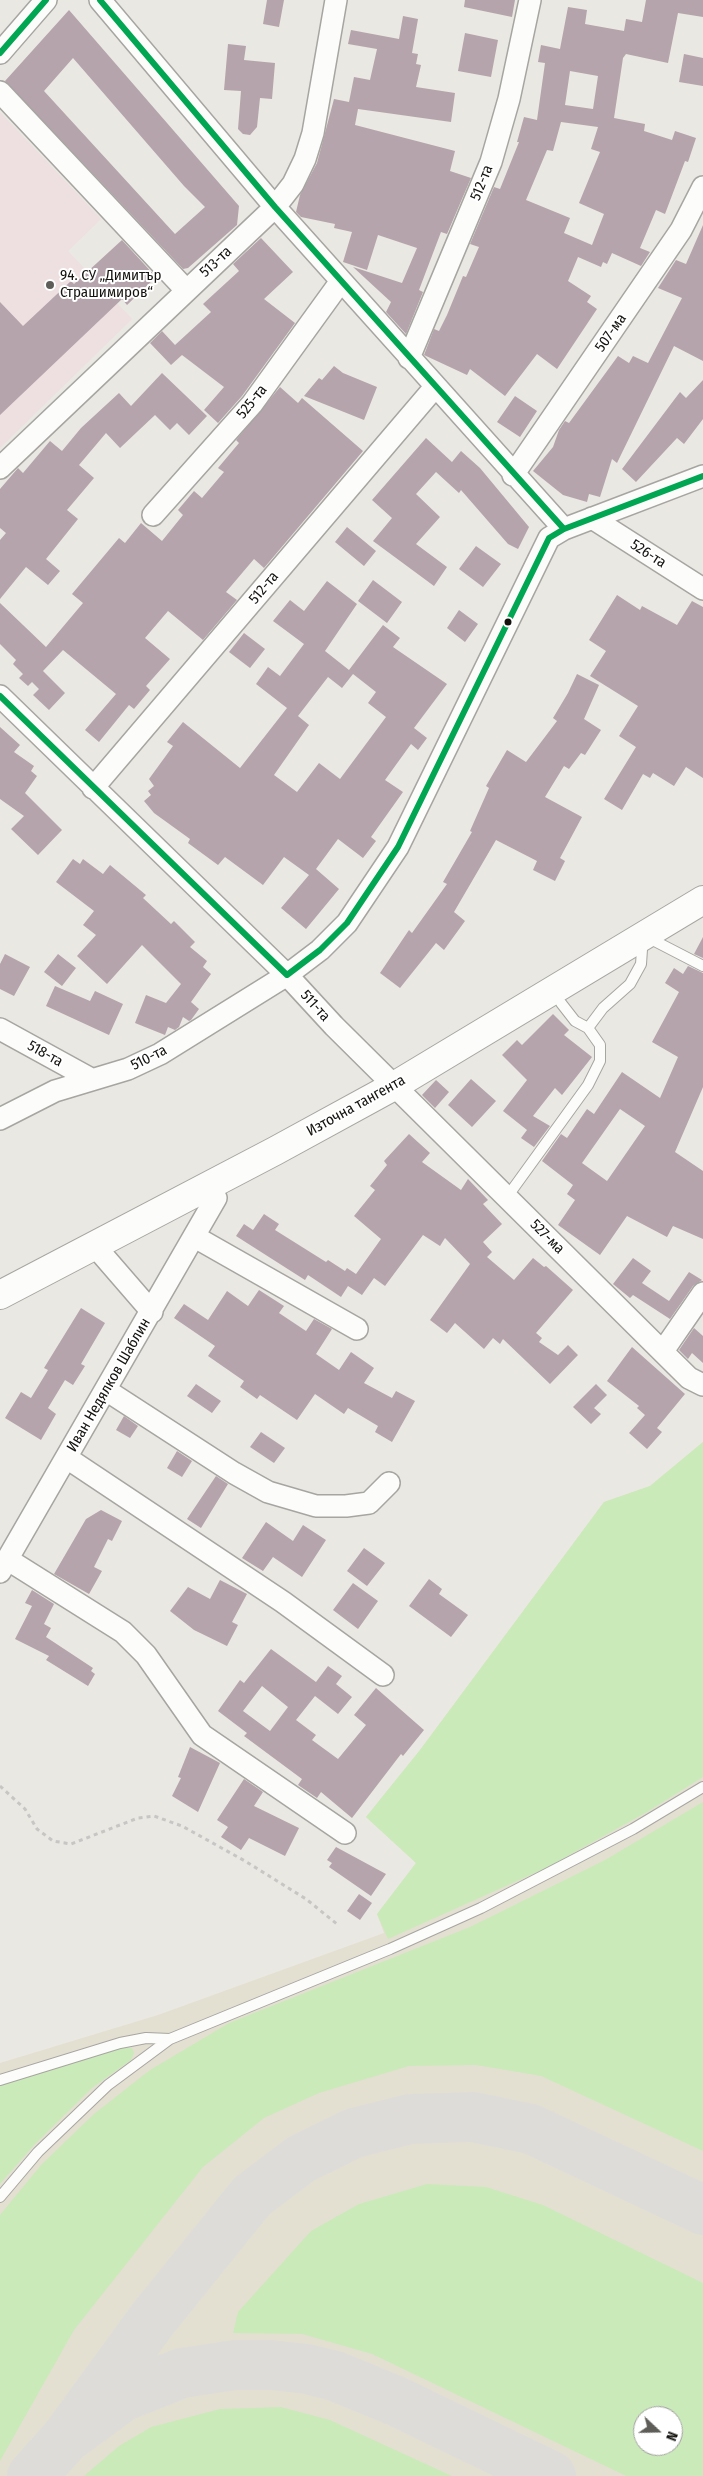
<!DOCTYPE html>
<meta charset="utf-8">
<style>
body{margin:0}
#map{position:relative;width:703px;height:2476px;overflow:hidden;background:#eae8e2;font-family:"Fira Sans Condensed",sans-serif}
canvas{display:block}
.north{position:absolute;left:633px;top:2406px;width:50px;height:50px;box-sizing:border-box;background:#fff;border:1px solid #a1a09f;border-radius:50%;rotate:111deg;font-size:14px;font-weight:700;line-height:20px;text-align:center;color:#13120e}
.north::after{content:'';display:block;margin:auto;width:18px;height:22px;background:#5e5d58;clip-path:polygon(50% 0,100% 100%,50% 72%,0 100%)}
</style>
<div id="map">
<canvas width="703" height="2476"></canvas>
<div class="north">N</div>
</div>
<script>
const ctx = document.querySelector('canvas').getContext('2d');
ctx.lineJoin = 'round';
function paint(path, color) {
  ctx.fillStyle = color;
  ctx.fill(path, 'evenodd');
}
function toPath(rows) {
  const path = new Path2D();
  for (const r of rows) {
    path.moveTo(r[0], r[1]);
    for (let i = 2; i < r.length; i += 2) path.lineTo(r[i], r[i + 1]);
  }
  return path;
}
function stroke(path, color, width, dash) {
  ctx.strokeStyle = color;
  ctx.lineWidth = width;
  ctx.lineCap = dash ? 'butt' : 'round';
  ctx.setLineDash(dash || []);
  ctx.stroke(path);
}
function label(font, color, halo, rows, align = 'center') {
  ctx.font = font + ' "Fira Sans Condensed",sans-serif';
  ctx.lineWidth = 4;
  ctx.setLineDash([]);
  ctx.textBaseline = 'middle';
  ctx.strokeStyle = halo;
  ctx.fillStyle = color;
  for (const [text, x, y, turn = 0] of rows) {
    ctx.save();
    ctx.translate(x, y);
    ctx.rotate((+turn || 0) * Math.PI / 180);
    ctx.textAlign = isNaN(turn) ? turn : align;
    if (halo) ctx.strokeText(text, 0, 0);
    ctx.fillText(text, 0, 0);
    ctx.restore();
  }
}
const built = toPath([
 [703,1442,703,2476,0,2476,0,2063,158,2015,384,1933,377,1914,416,1863,366,1817,420,1750,604,1502,650,1486],
 [643,2416,673,2416,673,2446,643,2446]
]);
const education = toPath([
 [0,112,101,219,68,251,132,319,0,448]
]);
const green = toPath([
 [703,1442,703,1777,647,1812,546,1868,388,1939,377,1914,416,1863,366,1817,420,1750,604,1502,650,1486],
 [703,1802,703,2151,541,2076,476,2065,409,2066,319,2093,264,2118,203,2167,74,2330,0,2461,0,2215,41,2165,94,2114,150,2070,229,2023,470,1927,605,1860],
 [117,2048,132,2048,134,2053,131,2060,92,2088,35,2144,0,2184,0,2085],
 [427,2184,486,2187,543,2205,703,2283,703,2476,626,2476,372,2354,302,2334,233,2333,238,2312,311,2231,359,2204],
 [643,2416,673,2416,673,2446,643,2446],
 [281,2407,330,2420,452,2476,84,2476,119,2446,151,2427,220,2409]
]);
const taxiway = toPath([
 [66,2438,152,2320,252,2196,301,2159,354,2133,410,2119,473,2117,531,2129,703,2210],
 [32,2476,66,2438,122,2397,182,2373,235,2365,271,2365,307,2369,335,2376,396,2401,551,2476]
]);
const building = toPath([
 [267,0,284,0,279,27,263,24],
 [465,0,515,0,512,17,464,7],
 [646,0,703,0,703,17,678,13,668,63,626,54,623,58,614,118,645,124,644,131,672,140,675,131,696,138,688,162,685,161,665,214,656,210,640,248,650,252,641,266,612,253,607,264,603,262,601,267,578,257,568,281,591,296,587,302,597,309,557,369,537,354,505,396,470,369,467,375,424,355,434,329,439,331,447,315,463,276,466,277,479,247,470,244,494,187,500,189,519,142,517,142,524,117,537,120,545,63,538,62,541,45,560,49,568,7,587,10,585,24,624,31,626,19,642,22],
 [570,71,598,76,593,109,565,105],
 [561,122,598,127,591,149,600,152,579,203,604,214,592,245,564,233,570,218,526,200,547,150,553,151],
 [69,10,239,206,237,225,188,268,183,269,5,81],
 [73,58,184,186,205,207,175,234,44,91],
 [403,16,418,19,412,53,418,54,416,64,421,65,416,87,455,93,451,122,358,109,355,125,455,151,450,171,471,178,447,234,441,232,419,290,423,292,406,334,386,312,391,302,353,267,402,283,417,248,378,235,367,270,343,262,352,232,334,228,335,224,301,217,296,212,300,195,317,163,334,99,349,102,354,77,370,80,377,49,348,44,351,30,399,39],
 [465,33,498,40,491,77,458,71],
 [228,44,246,46,244,60,275,63,272,99,260,98,257,127,250,135,243,134,238,129,241,91,224,90],
 [684,54,703,58,703,86,679,82],
 [703,225,703,361,674,346,617,463,612,459,600,497,589,494,587,502,563,495,533,471,553,447,559,430,565,421,569,423,618,356,629,363,633,356,648,363,682,298,658,288,676,260,686,264],
 [261,238,293,272,264,299,295,323,242,396,218,423,204,410,224,387,182,355,171,365,150,343,162,331,175,345,211,312,203,304,239,271,233,264],
 [122,240,156,277,127,305,122,299,0,415,0,302,23,326,71,281,74,284],
 [334,366,343,373,377,387,364,420,304,396,319,378,322,380],
 [162,373,207,416,189,435,177,423,170,430,155,415,120,448,106,433,79,465,94,478,67,510,78,519,46,559,60,571,48,585,26,567,0,599,0,540,6,533,0,528,0,489,18,468,23,473,50,441,62,451,81,428,119,393,131,406],
 [703,380,703,419,684,444,677,438,636,482,622,469,680,392,686,398],
 [280,387,298,403,302,398,363,451,264,568,254,559,226,592,237,600,203,640,168,611,145,638,170,659,146,686,150,690,134,709,129,705,99,742,85,730,116,694,63,650,43,671,65,693,49,710,33,695,39,689,32,682,28,686,19,678,23,674,13,664,16,660,0,644,0,603,46,647,83,603,72,594,119,538,125,543,141,523,162,541,183,515,178,510,194,491,202,498,224,472,218,468,239,443,236,440],
 [515,396,537,411,520,437,497,422],
 [426,438,452,462,461,451,480,468,529,527,518,549,508,544,461,490,459,493,436,472,416,494,440,517,416,544,447,567,434,586,373,541,392,518,372,500],
 [347,527,376,551,364,566,335,542],
 [476,546,501,564,483,587,459,569],
 [373,580,402,602,387,623,358,601],
 [327,581,357,604,325,651,349,670,383,625,400,638,393,647,447,684,414,728,427,738,418,750,411,744,385,780,403,792,371,837,376,841,363,858,338,839,316,869,339,889,306,929,281,908,309,875,284,857,263,885,225,857,218,865,188,843,190,839,154,813,144,801,151,795,148,791,154,786,149,779,173,746,167,742,183,722,240,768,287,708,256,684,268,667,280,676,304,644,273,621,290,600,304,611],
 [353,674,376,692,368,703,386,717,340,779,319,763,297,792,274,775,309,725,298,716,328,677,342,688],
 [617,595,640,610,642,606,677,625,692,601,703,607,703,778,686,767,674,786,653,773,650,778,643,774,622,810,604,799,636,747,619,736,638,706,590,676,606,651,589,640],
 [459,610,478,624,465,642,447,628],
 [244,633,265,649,250,668,229,652],
 [577,674,599,685,584,719,601,730,585,755,581,753,569,769,564,766,545,797,582,817,560,858,565,861,555,881,533,870,537,861,496,840,454,912,465,921,444,950,436,943,400,988,380,973,409,930,412,933,447,884,443,882,472,832,470,831,489,788,486,786,507,750,526,762,557,721,553,718,568,693],
 [0,727,20,745,14,752,34,766,31,771,37,776,25,793,62,830,38,855,11,829,24,816,0,799],
 [73,859,80,864,83,859,103,874,110,865,146,895,143,898,171,924,174,921,195,942,190,947,207,961,203,967,211,974,191,1002,199,1009,191,1020,189,1021,183,1017,179,1027,175,1030,168,1027,165,1035,135,1023,146,995,166,1003,181,984,142,945,107,984,77,956,96,935,83,925,94,911,56,882],
 [703,937,703,958,694,954],
 [5,954,30,967,14,996,0,989,0,964],
 [58,954,76,968,62,986,44,972],
 [688,966,703,973,703,1087,675,1152,703,1171,703,1239,673,1226,667,1237,627,1216,600,1255,558,1225,575,1200,567,1194,573,1185,542,1161,561,1134,567,1138,587,1109,594,1114,622,1072,660,1098,678,1057,652,1042,679,992,665,983,674,968,683,974],
 [620,1109,645,1126,607,1181,582,1163],
 [55,986,90,1001,95,991,123,1004,109,1035,46,1006],
 [553,1014,569,1030,564,1035,592,1057,562,1095,555,1088,533,1116,550,1126,534,1147,521,1138,527,1130,503,1111,527,1080,502,1055,517,1040,522,1045],
 [471,1079,496,1101,472,1127,448,1105],
 [436,1080,449,1092,435,1108,422,1095],
 [409,1134,430,1153,422,1162,461,1190,468,1179,488,1200,483,1204,502,1224,483,1242,492,1252,487,1257,514,1280,533,1258,544,1267,546,1266,573,1290,536,1333,542,1338,539,1342,558,1355,568,1345,578,1355,550,1384,503,1339,500,1344,493,1338,484,1349,455,1323,447,1333,430,1320,470,1264,445,1238,440,1246,423,1235,385,1286,374,1278,362,1295,348,1286,341,1297,308,1275,305,1280,236,1236,244,1224,253,1230,264,1214,279,1224,275,1230,326,1262,328,1260,345,1271,347,1268,356,1274,381,1239,354,1216,375,1190,370,1186,387,1165,384,1161],
 [633,1258,651,1271,642,1283,669,1301,689,1272,702,1280,693,1286,670,1319,633,1295,630,1298,613,1284],
 [259,1290,284,1306,279,1313,306,1331,314,1319,332,1329,316,1354,339,1370,351,1352,374,1368,364,1383,392,1398,396,1391,415,1401,392,1442,375,1432,378,1426,348,1408,344,1414,315,1394,297,1420,260,1395,257,1399,240,1387,244,1381,208,1356,215,1346,174,1318,184,1304,208,1320,227,1291,248,1306],
 [81,1308,105,1323,81,1364,85,1366,73,1385,65,1380,48,1408,56,1414,41,1440,5,1418,21,1392,31,1398,48,1370,44,1368],
 [694,1328,703,1336,703,1363,692,1353,688,1359,679,1350],
 [632,1347,685,1394,657,1428,662,1432,647,1449,629,1433,645,1415,637,1408,639,1406,607,1381],
 [196,1384,221,1401,212,1413,187,1396],
 [596,1384,607,1395,594,1408,601,1414,591,1424,573,1407],
 [124,1416,138,1426,130,1438,116,1430],
 [261,1432,285,1448,274,1463,250,1447],
 [177,1451,192,1461,182,1477,167,1468],
 [216,1476,228,1484,201,1528,187,1519],
 [101,1510,122,1521,112,1541,108,1539,94,1567,102,1571,89,1594,54,1574,86,1519],
 [266,1522,293,1541,303,1525,326,1540,302,1577,273,1557,263,1571,242,1558],
 [364,1548,385,1563,367,1586,347,1571],
 [429,1579,442,1589,439,1594,468,1615,451,1637,409,1606],
 [220,1580,247,1594,232,1622,238,1625,227,1646,194,1630,170,1611,188,1587,210,1599],
 [353,1583,378,1601,358,1629,333,1610],
 [32,1590,54,1604,44,1624,51,1628,46,1637,93,1668,91,1671,95,1674,88,1686,46,1660,49,1656,15,1639,32,1606,25,1603],
 [271,1649,316,1682,328,1666,342,1676,336,1684,352,1697,338,1714,315,1696,296,1720,316,1735,312,1740,338,1759,366,1725,354,1715,376,1688,424,1730,403,1756,401,1754,352,1818,321,1792,317,1798,298,1785,302,1779,244,1736,247,1733,218,1711,240,1680,244,1683],
 [262,1686,288,1707,270,1731,243,1711],
 [190,1747,220,1763,198,1812,172,1796,181,1778,178,1777],
 [244,1779,263,1792,254,1806,299,1828,285,1856,249,1838,241,1850,221,1837,228,1827,217,1820],
 [336,1847,386,1874,371,1896,329,1867,332,1863,327,1860],
 [359,1894,372,1903,360,1920,347,1911]
]);
const path = toPath([
 [0,1786,25,1809,37,1829,53,1841,71,1844,138,1818,154,1816,182,1826,245,1861,306,1899,337,1924]
]);
const lane = toPath([
 [561,1003,575,1021,588,1028],
 [507,1197,588,1085,600,1061,600,1045,588,1028,603,1008,630,984,641,964,643,935,703,966],
 [0,2080,120,2043,146,2038,170,2039],
 [0,2197,38,2152,108,2085,170,2039,390,1949,481,1908,633,1829,703,1787]
]);
const street = toPath([
 [100,0,275,207,564,529],
 [0,53,46,0],
 [0,92,186,290],
 [409,358,491,162,509,99,530,0],
 [0,468,275,207,293,184,305,159,313,133,336,0],
 [513,475,681,230,703,187],
 [153,515,252,404,341,281],
 [592,518,703,589],
 [0,696,287,975,334,1026,689,1378,703,1385],
 [93,788,435,387],
 [0,1029,91,1079],
 [0,1119,55,1091,128,1069,160,1054,287,975,320,950,347,923,398,847,549,538,564,529,703,476],
 [195,1237,357,1329],
 [94,1245,152,1312],
 [663,1351,703,1293],
 [106,1390,234,1473,268,1492,316,1506,346,1506,369,1503,389,1483],
 [67,1458,283,1602,383,1675],
 [7,1559,123,1632,146,1655,202,1735,345,1833],
 [0,1572,216,1198]
]);
const secondary = toPath([
 [0,1295,275,1151,394,1086,703,900]
]);
const bus1 = toPath([
 [100,0,275,207,564,529],
 [0,53,46,0],
 [0,696,287,975,320,950,347,923,398,847,549,538,564,529,703,476]
]);
const markers = [
 [50,285,5,"#5e5d58"],
 [508,622,4.5,"#13120e"]
];
const streetNames = [
 ["512-та",482,183,-68],
 ["513-та",216,262,-43],
 ["507-ма",611,333,-55],
 ["525-та",252,402,-51],
 ["526-та",648,554,33],
 ["512-та",264,588,-50],
 ["511-та",315,1006,48],
 ["518-та",45,1054,29],
 ["510-та",149,1058,-27],
 ["Източна тангента",356,1106,-29],
 ["527-ма",547,1237,45],
 ["Иван Недялков Шаблин",109,1385,-60]
];
const poiNames = [
 ["94. СУ „Димитър",60,276],
 ["Страшимиров“",60,293]
];
paint(built, '#e3e0d2');
paint(education, '#eedfe0');
paint(green, '#cbeab9');
stroke(taxiway, '#dddcd8', 50);
paint(building, '#b5a4ac');
stroke(lane, '#a7a5a1', 12);
stroke(street, '#a7a5a1', 24);
stroke(secondary, '#a7a5a1', 30);
stroke(path, '#c7c6c5', 3, [4, 4]);
stroke(lane, '#fcfcfb', 10);
stroke(street, '#fcfcfb', 21);
stroke(secondary, '#fcfcfb', 28);
stroke(bus1, '#00a651', 6);
for (const [x, y, r, color] of markers) {
  const dot = new Path2D();
  dot.arc(x, y, r, 0, 2 * Math.PI);
  ctx.fillStyle = color;
  ctx.fill(dot);
  stroke(dot, '#fff', 2);
}
label('15px', '#13120e', '#fff', streetNames);
label('15px', '#13120e', '#fff', poiNames, 'left');
</script>
